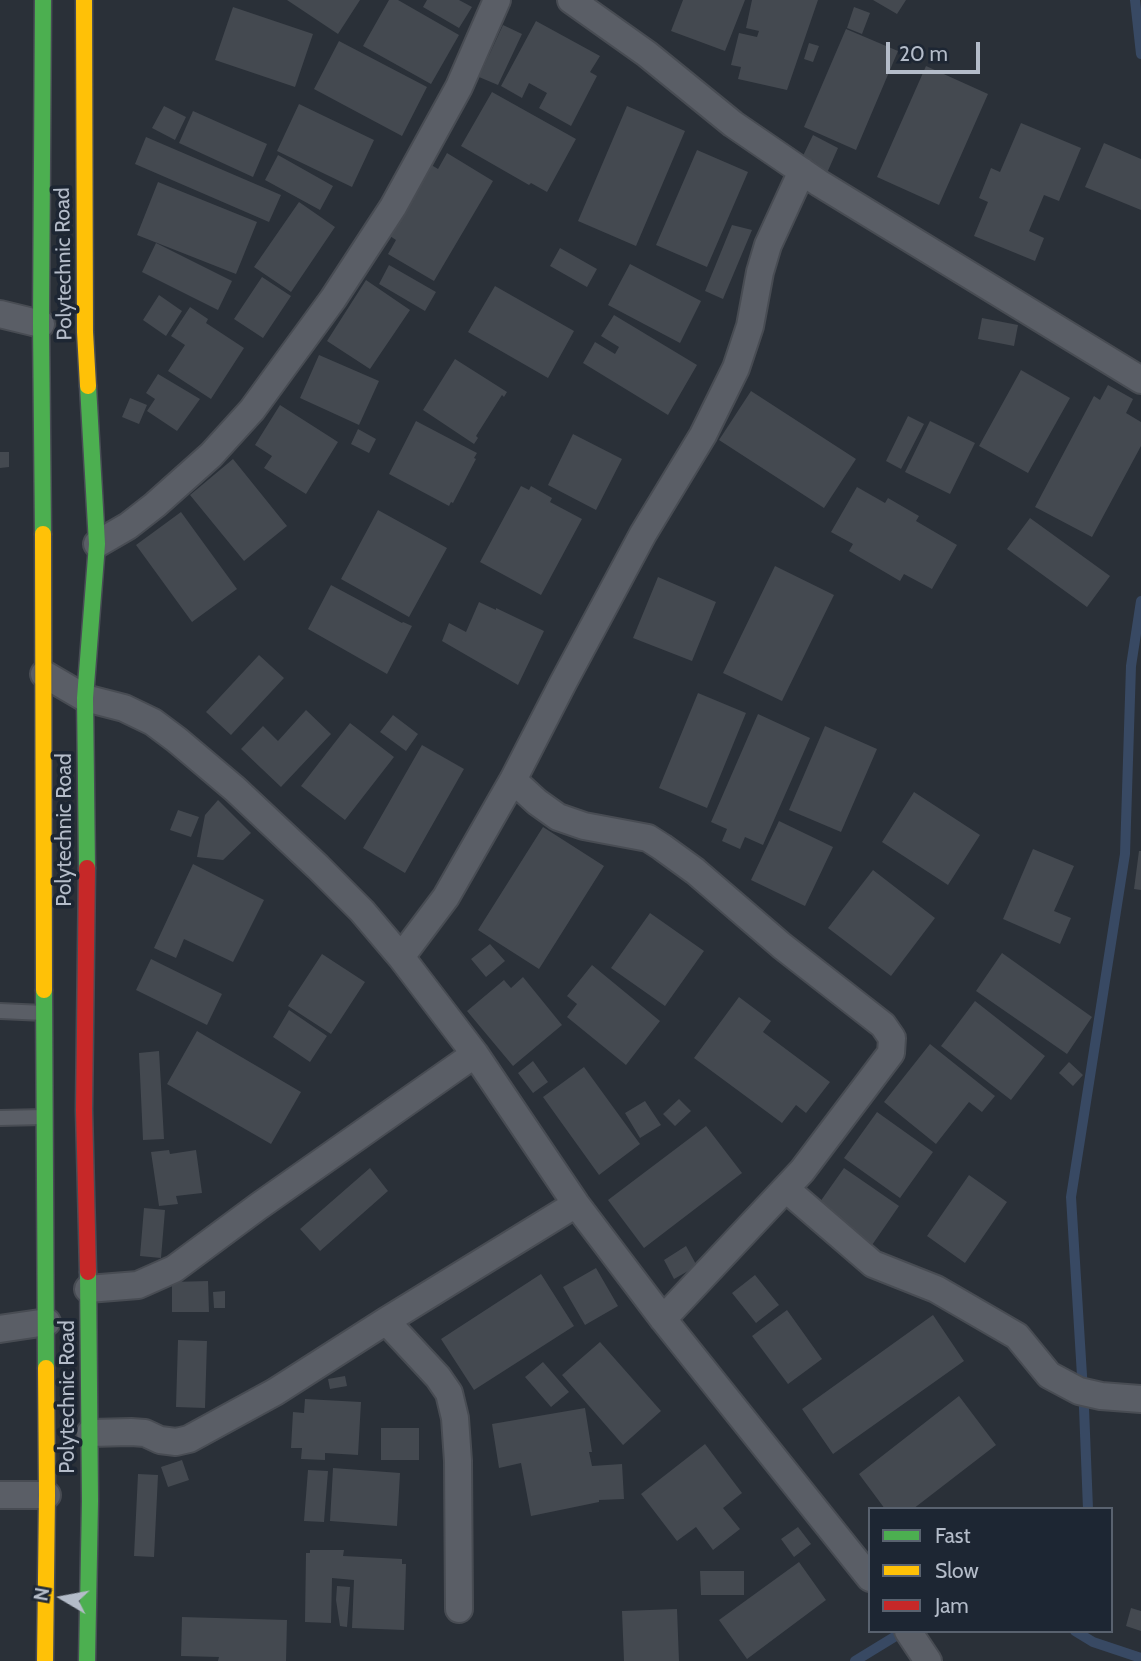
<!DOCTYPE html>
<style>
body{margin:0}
#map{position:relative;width:1141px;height:1661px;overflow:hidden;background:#2a3038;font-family:Cabin,sans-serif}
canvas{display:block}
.legend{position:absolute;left:868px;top:1507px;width:245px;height:126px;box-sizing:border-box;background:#1d2633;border:2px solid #59626f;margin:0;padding:9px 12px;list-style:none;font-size:21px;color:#b4bcc9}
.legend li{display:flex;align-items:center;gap:14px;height:35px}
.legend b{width:35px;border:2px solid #59626f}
.north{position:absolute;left:28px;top:1563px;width:70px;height:70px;-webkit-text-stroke:5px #1d2633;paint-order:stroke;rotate:280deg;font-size:19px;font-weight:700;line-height:28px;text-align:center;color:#b4bcc9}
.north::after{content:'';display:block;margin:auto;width:24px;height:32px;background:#b4bcc9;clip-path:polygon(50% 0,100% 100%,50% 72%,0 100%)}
.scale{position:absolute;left:886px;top:42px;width:94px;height:32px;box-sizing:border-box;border:4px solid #b4bcc9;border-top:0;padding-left:9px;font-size:21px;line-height:24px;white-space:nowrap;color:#b4bcc9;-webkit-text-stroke:5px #1d2633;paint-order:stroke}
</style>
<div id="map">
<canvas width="1141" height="1661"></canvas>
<ul class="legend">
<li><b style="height:9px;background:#4caf50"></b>Fast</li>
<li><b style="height:9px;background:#ffc107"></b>Slow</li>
<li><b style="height:9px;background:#c62828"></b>Jam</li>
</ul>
<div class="north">N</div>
<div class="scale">20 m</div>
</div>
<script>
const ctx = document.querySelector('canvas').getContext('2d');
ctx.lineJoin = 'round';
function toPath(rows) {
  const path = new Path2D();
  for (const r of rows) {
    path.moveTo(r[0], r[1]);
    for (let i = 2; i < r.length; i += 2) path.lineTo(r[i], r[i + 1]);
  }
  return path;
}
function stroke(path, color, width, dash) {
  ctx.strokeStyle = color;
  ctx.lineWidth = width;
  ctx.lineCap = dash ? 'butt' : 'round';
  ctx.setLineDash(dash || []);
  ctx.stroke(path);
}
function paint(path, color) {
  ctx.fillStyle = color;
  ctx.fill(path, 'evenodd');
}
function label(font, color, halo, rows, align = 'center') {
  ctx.font = font + ' Cabin,sans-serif';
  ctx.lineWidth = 7;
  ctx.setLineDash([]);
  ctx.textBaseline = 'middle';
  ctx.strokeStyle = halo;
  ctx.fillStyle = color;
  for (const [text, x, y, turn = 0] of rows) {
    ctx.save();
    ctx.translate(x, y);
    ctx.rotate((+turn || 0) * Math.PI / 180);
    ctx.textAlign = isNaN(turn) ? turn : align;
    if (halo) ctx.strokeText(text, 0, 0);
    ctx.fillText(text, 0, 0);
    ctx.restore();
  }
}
const stream = toPath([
 [1135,0,1141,54],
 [1088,1509,1084,1408,1071,1197,1125,854,1131,666,1141,601],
 [1075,1631,1093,1642,1141,1658],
 [855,1661,904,1631]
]);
const building = toPath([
 [287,0,360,0,338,34],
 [389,0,398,0,459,35,431,84,363,46],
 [427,0,459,0,472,7,459,28,423,7],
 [683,0,745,0,725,51,671,31],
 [752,0,818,0,787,90,738,79,741,67,731,65,739,33,757,37,759,31,746,28],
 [873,0,906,0,897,14],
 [233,7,313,34,295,87,215,60],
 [854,7,870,13,862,34,847,28],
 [536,21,600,56,590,72,597,76,571,126,539,108,547,93,529,83,522,98,501,86],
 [503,25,522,34,498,85,479,77],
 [846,29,898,51,856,150,804,127],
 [339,41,427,87,402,136,314,89],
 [809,43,819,46,813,62,804,59],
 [926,66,988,94,939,205,877,177],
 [492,92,576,139,547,192,531,183,529,185,461,146],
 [299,104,374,140,352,187,277,151],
 [164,106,186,117,175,140,152,128],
 [627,106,685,131,636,246,578,221],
 [193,111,267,144,253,177,179,143],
 [1021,123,1081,148,1059,201,1044,195,1029,231,1044,238,1035,261,974,236,988,202,979,198,991,168,1000,172],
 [813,135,838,148,827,173,801,160],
 [146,137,281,195,269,222,135,164],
 [1104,143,1141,159,1141,210,1085,187],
 [697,150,748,172,707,267,656,245],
 [447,153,493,181,434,281,388,254,396,240,387,234,428,163,438,169],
 [278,155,333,186,320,210,265,180],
 [158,182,257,222,236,274,137,235],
 [299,202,335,227,291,292,254,267],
 [732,225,752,230,723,299,705,291],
 [156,243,232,281,218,310,142,272],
 [560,248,597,269,587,287,550,266],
 [630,264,701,301,680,343,608,305],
 [389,265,436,292,425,311,379,284],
 [262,277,291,296,263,338,234,319],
 [366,280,410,310,370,369,327,341],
 [495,286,574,331,548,378,468,332],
 [159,295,182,311,166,336,143,320],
 [190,307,208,319,206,323,244,348,211,399,168,371,185,345,171,336],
 [614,315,697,365,668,415,583,363,595,342,615,354,619,347,601,336],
 [982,318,1018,325,1014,346,978,339],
 [319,355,379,381,359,425,300,398],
 [455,359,507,392,504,397,502,395,476,436,478,438,474,444,423,410],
 [1021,370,1070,398,1028,473,979,446],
 [158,374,200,399,177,431,147,411,155,399,146,393],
 [1108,385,1133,399,1126,413,1141,422,1141,446,1092,537,1035,507,1094,396,1100,400],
 [751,391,856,459,824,508,719,440],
 [130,398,147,405,139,424,122,417],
 [280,405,338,442,306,494,264,468,272,456,255,445],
 [908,416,924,424,901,469,886,461],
 [416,421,477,453,474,458,476,459,453,503,451,502,449,506,389,474],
 [930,421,975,443,950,494,905,472],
 [358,429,376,439,369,453,351,444],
 [573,434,622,459,596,510,548,485],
 [0,452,9,452,9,467,0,468],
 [233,459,287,526,244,561,190,495],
 [521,486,529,490,531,486,552,498,550,502,582,519,541,595,480,562],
 [857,487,885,503,888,498,919,516,916,521,957,545,932,589,904,574,900,581,849,551,853,544,831,532],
 [378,510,447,548,409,617,341,579],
 [181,512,237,589,192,622,136,545],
 [1030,518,1110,576,1087,607,1007,549],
 [775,566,834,595,782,701,723,673],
 [658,577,716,602,692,661,633,638],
 [331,585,402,623,403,622,412,626,387,674,308,629],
 [479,602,496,610,496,608,544,631,518,685,442,641,449,623,466,632],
 [259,655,284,678,231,735,206,712],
 [698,693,746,713,707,808,659,788],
 [306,710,331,734,281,787,241,749,263,726,278,741],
 [758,714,810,738,763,845,745,837,740,849,722,841,727,829,711,822],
 [393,715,418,734,406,751,380,732],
 [350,723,394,757,345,820,301,786],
 [825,726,877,749,841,832,789,810],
 [422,745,464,769,405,873,363,848],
 [914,792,980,835,948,885,882,842],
 [218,800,251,833,223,860,197,857,205,815],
 [178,810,199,817,191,837,170,830],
 [779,821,833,847,805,906,751,880],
 [543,827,604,866,539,969,478,930],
 [1033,849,1074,866,1054,911,1071,918,1060,944,1003,919],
 [1139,851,1141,851,1141,890,1134,889],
 [193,864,264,900,233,962,184,939,176,958,154,948],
 [873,870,935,918,891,976,828,928],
 [650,913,704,951,665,1006,611,968],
 [490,944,505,961,486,977,471,959],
 [1002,953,1092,1017,1067,1054,976,991],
 [322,954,365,982,331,1034,288,1006],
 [151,959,222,994,207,1025,136,990],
 [592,965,660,1021,626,1065,567,1017,577,1004,567,996],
 [523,977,562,1025,513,1066,467,1011,504,980,511,988],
 [739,997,771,1021,763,1032,830,1082,806,1113,796,1105,782,1123,694,1058],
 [975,1001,1045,1056,1011,1100,941,1046],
 [289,1010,327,1036,310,1062,273,1037],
 [197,1031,301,1092,271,1144,167,1084],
 [930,1044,995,1096,982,1112,969,1102,936,1144,884,1102],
 [159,1051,164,1139,143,1140,139,1053],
 [533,1061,548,1082,533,1093,518,1073],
 [1069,1062,1083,1075,1073,1086,1059,1073],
 [584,1067,640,1144,599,1175,543,1097],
 [679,1099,691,1111,675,1126,663,1114],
 [645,1101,661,1125,640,1138,625,1113],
 [877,1112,933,1152,900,1198,844,1158],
 [706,1126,742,1173,644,1248,608,1200],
 [169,1150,170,1154,196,1150,202,1193,176,1196,178,1204,159,1206,151,1152],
 [370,1168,388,1191,320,1251,300,1229],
 [844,1168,899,1206,870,1248,815,1209],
 [969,1175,1007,1202,965,1263,927,1236],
 [144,1208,165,1210,161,1258,140,1256],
 [686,1246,697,1266,674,1279,664,1260],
 [596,1268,618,1306,585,1325,563,1287],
 [541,1274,574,1326,474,1390,441,1339],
 [755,1275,779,1305,756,1323,732,1293],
 [208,1281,209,1312,172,1312,172,1282],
 [225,1291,225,1308,214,1308,213,1292],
 [787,1310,822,1359,788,1384,752,1336],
 [933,1315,964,1361,833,1454,802,1409],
 [178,1340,207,1341,205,1408,176,1407],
 [600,1342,661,1411,623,1445,562,1375],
 [543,1362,569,1392,551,1407,525,1377],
 [345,1376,347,1386,330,1389,328,1379],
 [959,1396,996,1445,913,1509,885,1509,859,1474],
 [305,1399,361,1402,358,1455,325,1453,325,1460,301,1459,302,1448,291,1448,293,1412,304,1413],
 [585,1408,592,1452,589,1452,592,1466,622,1464,624,1499,599,1500,599,1502,531,1516,521,1463,499,1468,492,1424],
 [381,1428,419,1428,419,1460,381,1460],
 [705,1444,742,1493,723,1508,740,1529,713,1550,696,1527,677,1541,641,1494],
 [182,1460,189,1480,168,1487,161,1467],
 [333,1468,400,1473,397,1526,330,1521],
 [308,1470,328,1471,324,1522,304,1521],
 [138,1474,158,1475,154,1557,134,1556],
 [798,1527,811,1544,794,1557,781,1539],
 [310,1550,344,1550,343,1556,402,1559,402,1564,406,1564,404,1630,352,1628,354,1580,332,1578,331,1623,305,1622,306,1553,310,1553],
 [799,1562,826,1600,747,1659,719,1620],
 [700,1571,744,1571,744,1595,701,1595],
 [337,1586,350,1587,347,1627,340,1626,336,1600],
 [1131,1608,1141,1611,1141,1631,1126,1626],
 [677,1609,679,1661,624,1661,622,1611],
 [182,1617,287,1620,286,1661,218,1661,219,1657,181,1656]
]);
const lane = toPath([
 [0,1011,44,1013],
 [0,1118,44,1117]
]);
const street = toPath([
 [571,0,647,54,733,124,819,183,1141,380],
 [0,314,41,324],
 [97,544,128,526,155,505,211,455,252,410,333,299,393,207,459,87,497,0],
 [44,674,85,698,124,708,153,722,177,740,235,789,318,867,362,911,401,957,475,1054,576,1204,663,1319,870,1578],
 [513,780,537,802,558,817,584,826,648,838,662,847,695,871,782,946,883,1025,892,1038,891,1053,802,1171,663,1319],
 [401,957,446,897,513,780,563,683,643,534,703,435,736,368,750,326,760,272,768,245,802,171],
 [786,1189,873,1264,936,1289,1017,1336,1049,1375,1079,1391,1101,1396,1141,1399],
 [88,1289,138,1285,174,1269,259,1206,475,1054],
 [386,1321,438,1377,449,1393,455,1418,458,1461,459,1609],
 [0,1329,47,1322],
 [90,1433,131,1432,145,1433,160,1440,176,1442,189,1439,275,1392,386,1321,576,1204],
 [0,1495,47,1495],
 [908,1631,928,1661]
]);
const fast = toPath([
 [43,534,41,324,43,0],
 [87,868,85,698,97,544,88,386],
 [44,990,46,1368],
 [87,1661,90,1501,88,1272]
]);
const slow = toPath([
 [84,0,85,332,88,386],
 [43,534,44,990],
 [45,1661,47,1495,46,1368]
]);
const jam = toPath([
 [87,868,84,1110,88,1272]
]);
const streetNames = [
 ["Polytechnic Road",64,264,-91],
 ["Polytechnic Road",65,830,-90],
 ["Polytechnic Road",68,1397,-90]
];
stroke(stream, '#384963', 10);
paint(building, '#444950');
stroke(lane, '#484c53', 18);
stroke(street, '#484c53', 30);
stroke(fast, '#484c55', 19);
stroke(slow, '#484c55', 19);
stroke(jam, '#484c55', 19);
stroke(lane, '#5a5e66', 14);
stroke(street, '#5a5e66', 26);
stroke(fast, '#4caf50', 16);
stroke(slow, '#ffc107', 16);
stroke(jam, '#c62828', 16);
label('21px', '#b4bcc9', '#1d2633', streetNames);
</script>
